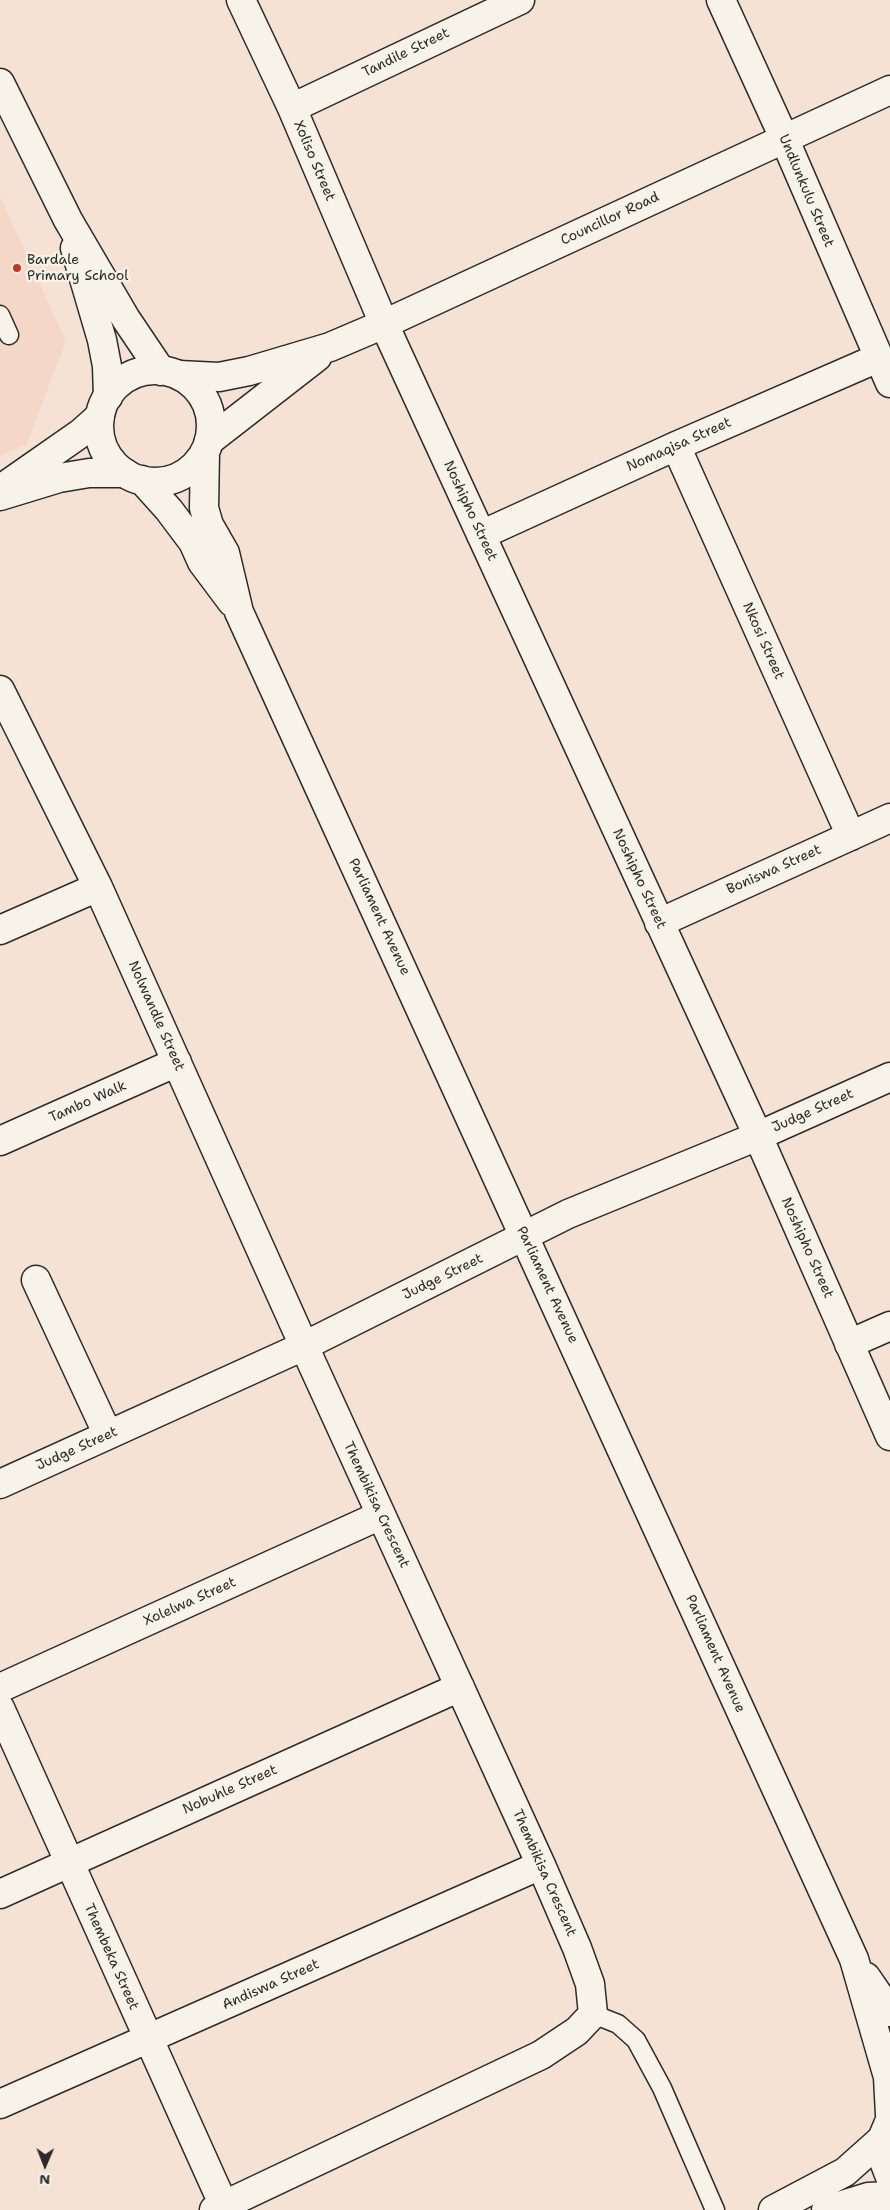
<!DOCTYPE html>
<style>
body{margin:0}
#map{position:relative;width:890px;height:2210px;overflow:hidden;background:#f6e2d5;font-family:"Shantell Sans",sans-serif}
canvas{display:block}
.north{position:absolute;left:20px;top:2140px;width:50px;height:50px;-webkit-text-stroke:4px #f7f3e8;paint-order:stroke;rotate:181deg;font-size:14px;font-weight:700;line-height:20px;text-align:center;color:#2b2b2b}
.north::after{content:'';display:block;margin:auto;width:18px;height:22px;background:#2b2b2b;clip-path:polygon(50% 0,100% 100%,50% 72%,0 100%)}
</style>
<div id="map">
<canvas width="890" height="2210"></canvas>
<div class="north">N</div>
</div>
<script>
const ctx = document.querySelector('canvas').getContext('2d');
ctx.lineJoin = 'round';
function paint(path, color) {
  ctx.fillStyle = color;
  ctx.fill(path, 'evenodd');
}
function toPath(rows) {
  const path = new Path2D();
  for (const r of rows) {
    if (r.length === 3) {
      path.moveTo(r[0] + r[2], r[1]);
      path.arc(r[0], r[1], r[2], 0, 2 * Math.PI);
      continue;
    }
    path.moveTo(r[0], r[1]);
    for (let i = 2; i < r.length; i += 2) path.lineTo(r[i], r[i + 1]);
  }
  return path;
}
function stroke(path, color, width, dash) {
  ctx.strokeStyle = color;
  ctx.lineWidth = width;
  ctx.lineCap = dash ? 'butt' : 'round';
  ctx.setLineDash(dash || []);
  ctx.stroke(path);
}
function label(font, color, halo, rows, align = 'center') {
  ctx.font = font + ' "Shantell Sans",sans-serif';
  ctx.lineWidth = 4.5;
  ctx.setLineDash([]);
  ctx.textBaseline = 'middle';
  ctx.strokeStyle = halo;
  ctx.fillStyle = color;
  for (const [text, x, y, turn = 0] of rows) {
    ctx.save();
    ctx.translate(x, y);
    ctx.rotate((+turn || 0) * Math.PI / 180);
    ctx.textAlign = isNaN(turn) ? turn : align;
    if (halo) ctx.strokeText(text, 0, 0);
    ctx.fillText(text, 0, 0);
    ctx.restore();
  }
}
const built = toPath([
 [0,196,66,341,27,444,0,456]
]);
const lane = toPath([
 [0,315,9,335],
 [593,2014,618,2024,636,2040,662,2088,715,2210]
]);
const street = toPath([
 [241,0,292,108,384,324,758,1136,890,1436],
 [721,0,784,138,890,383],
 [292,108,520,0],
 [179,375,219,377,249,371,330,347,384,324,890,90],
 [209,441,317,357],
 [676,446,851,836],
 [5,486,81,433,100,416],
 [0,496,59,478,89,473,125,473],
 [481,535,676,446,878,358],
 [0,690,98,887,304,1346,541,1865,577,1948,590,1984,593,2014,577,2031,541,2055,214,2210],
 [659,923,890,818],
 [0,930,98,887],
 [0,1141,177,1062],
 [36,1280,108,1435],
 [849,1344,890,1326],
 [0,1484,304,1346,568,1214,758,1136,890,1077],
 [0,1688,381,1515],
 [0,1708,224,2206],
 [0,1894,460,1687],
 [0,2104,541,1865],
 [773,2210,845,2172,882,2139],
 [826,2210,868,2197,890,2196]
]);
const secondary = toPath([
 [0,83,68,220,126,319,161,371],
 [75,248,102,340,107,366,108,397],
 [155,426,56],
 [205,452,204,508,209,525,225,553,239,612,854,1959,888,2077,890,2115],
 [142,480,169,510,193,542,202,562,232,602],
 [866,1977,890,2012],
 [890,2120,882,2139,882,2156,890,2177]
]);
const markers = [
 [17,268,5,"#c8321e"]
];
const streetNames = [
 ["Tandile Street",406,53,-26],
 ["Xoliso Street",314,161,67],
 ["Undlunkulu Street",806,191,67],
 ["Councillor Road",610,219,-25],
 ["Nomaqisa Street",679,445,-24],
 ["Noshipho Street",470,511,65],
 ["Nkosi Street",763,641,66],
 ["Boniswa Street",774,870,-24],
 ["Noshipho Street",639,879,65],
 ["Parliament Avenue",379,917,65],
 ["Nolwandle Street",156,1016,66],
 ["Tambo Walk",88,1102,-24],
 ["Judge Street",813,1111,-24],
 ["Noshipho Street",807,1248,66],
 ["Judge Street",443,1277,-26],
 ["Parliament Avenue",547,1285,65],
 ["Judge Street",77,1449,-24],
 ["Thembikisa Crescent",376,1505,65],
 ["Xolelwa Street",190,1602,-24],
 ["Parliament Avenue",715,1654,66],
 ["Nobuhle Street",230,1790,-24],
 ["Thembikisa Crescent",544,1873,66],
 ["Thembeka Street",111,1957,66],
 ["Andiswa Street",271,1985,-24]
];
const poiNames = [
 ["Bardale",27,260],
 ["Primary School",27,276]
];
paint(built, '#f5d7c8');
stroke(lane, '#2b2b2b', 21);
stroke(street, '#2b2b2b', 31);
stroke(secondary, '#2b2b2b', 31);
stroke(lane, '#f7f3e8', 18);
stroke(street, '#f7f3e8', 28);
stroke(secondary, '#f7f3e8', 28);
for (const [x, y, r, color] of markers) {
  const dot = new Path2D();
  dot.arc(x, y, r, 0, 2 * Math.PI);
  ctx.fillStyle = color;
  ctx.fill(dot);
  stroke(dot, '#f7f3e8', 2);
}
label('14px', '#2b2b2b', '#f7f3e8', streetNames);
label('14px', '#2b2b2b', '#f7f3e8', poiNames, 'left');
</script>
